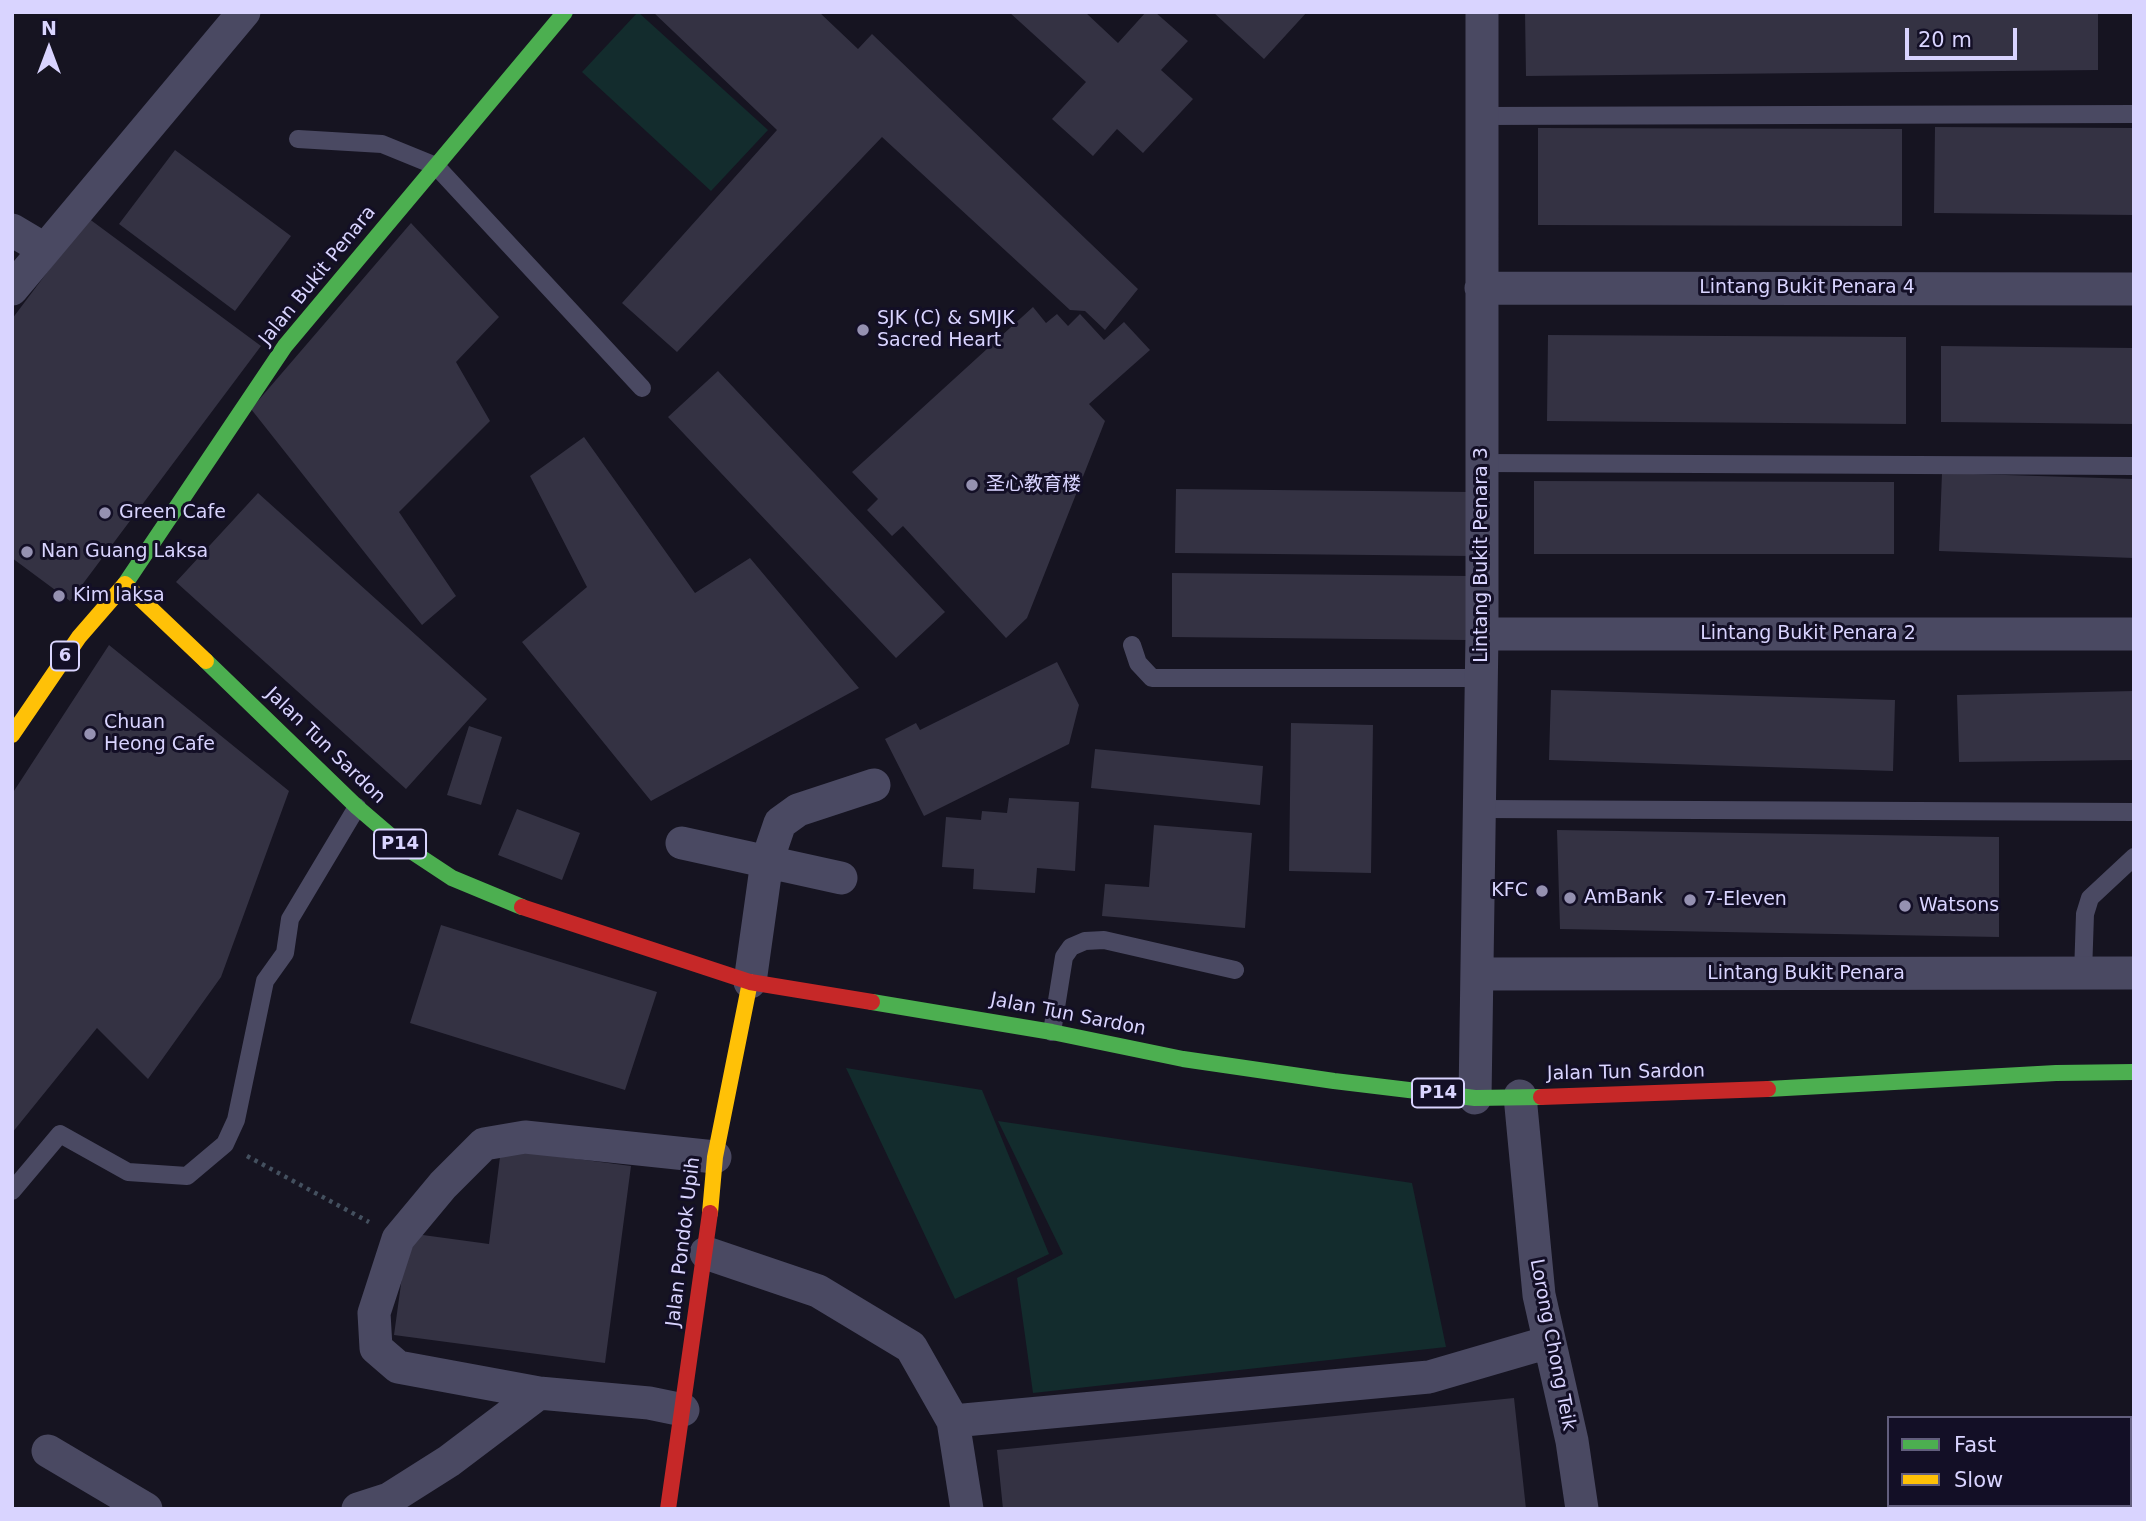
<!DOCTYPE html>
<meta charset="utf-8">
<style>
body{margin:0}
#map{position:relative;width:2146px;height:1521px;overflow:hidden;background:#161421;font-family:"DejaVu Sans",sans-serif}
canvas{display:block}
.frame{position:absolute;inset:0;border:14px solid #d9d4ff;pointer-events:none}
.legend{position:absolute;left:1887px;top:1416px;width:245px;height:91px;box-sizing:border-box;background:#130f26;border:2px solid #625e7d;margin:0;padding:9px 12px;list-style:none;font-size:21px;color:#d9d4ff}
.legend li{display:flex;align-items:center;gap:14px;height:35px}
.legend b{width:35px;border:2px solid #625e7d}
.north{position:absolute;left:14px;top:14px;width:70px;height:70px;-webkit-text-stroke:5px #130f26;paint-order:stroke;rotate:0deg;font-size:19px;font-weight:700;line-height:28px;text-align:center;color:#d9d4ff}
.north::after{content:'';display:block;margin:auto;width:24px;height:32px;background:#d9d4ff;clip-path:polygon(50% 0,100% 100%,50% 72%,0 100%)}
.scale{position:absolute;left:1905px;top:28px;width:112px;height:32px;box-sizing:border-box;border:4px solid #d9d4ff;border-top:0;padding-left:9px;font-size:21px;line-height:24px;white-space:nowrap;color:#d9d4ff;-webkit-text-stroke:5px #130f26;paint-order:stroke}
</style>
<div id="map">
<canvas width="2146" height="1521"></canvas>
<div class="frame"></div>
<ul class="legend">
<li><b style="height:9px;background:#4caf50"></b>Fast</li>
<li><b style="height:9px;background:#ffc107"></b>Slow</li>
</ul>
<div class="north">N</div>
<div class="scale">20 m</div>
</div>
<script>
const ctx = document.querySelector('canvas').getContext('2d');
ctx.lineJoin = 'round';
function paint(path, color) {
  ctx.fillStyle = color;
  ctx.fill(path, 'evenodd');
}
function toPath(rows) {
  const path = new Path2D();
  for (const r of rows) {
    path.moveTo(r[0], r[1]);
    for (let i = 2; i < r.length; i += 2) path.lineTo(r[i], r[i + 1]);
  }
  return path;
}
function stroke(path, color, width, dash) {
  ctx.strokeStyle = color;
  ctx.lineWidth = width;
  ctx.lineCap = dash ? 'butt' : 'round';
  ctx.setLineDash(dash || []);
  ctx.stroke(path);
}
function label(font, color, halo, rows, align = 'center') {
  ctx.font = font + ' "DejaVu Sans","Noto Sans SC",sans-serif';
  ctx.lineWidth = 6;
  ctx.setLineDash([]);
  ctx.textBaseline = 'middle';
  ctx.strokeStyle = halo;
  ctx.fillStyle = color;
  for (const [text, x, y, turn = 0] of rows) {
    ctx.save();
    ctx.translate(x, y);
    ctx.rotate((+turn || 0) * Math.PI / 180);
    ctx.textAlign = isNaN(turn) ? turn : align;
    if (halo) ctx.strokeText(text, 0, 0);
    ctx.fillText(text, 0, 0);
    ctx.restore();
  }
}
const green = toPath([
 [638,12,768,130,711,191,582,72],
 [846,1068,982,1090,1049,1254,955,1299],
 [998,1121,1412,1183,1446,1347,1033,1393,1017,1278,1063,1254]
]);
const building = toPath([
 [653,12,819,12,858,49,872,34,1138,289,1105,330,1085,311,1070,310,882,137,677,352,622,303,777,130],
 [1009,12,1085,12,1118,43,1146,12,1155,12,1188,41,1161,70,1193,99,1143,153,1117,129,1093,156,1052,119,1086,82],
 [1213,12,1307,12,1264,59],
 [1525,12,2098,12,2098,70,1526,76],
 [1935,127,2134,128,2134,215,1934,213],
 [1538,128,1902,129,1902,226,1538,225],
 [175,150,291,236,235,311,119,224],
 [88,218,261,346,70,601,12,558,12,319],
 [411,223,499,317,456,362,490,421,399,512,456,596,422,625,251,409],
 [1033,307,1046,323,1057,314,1068,326,1080,314,1104,340,1124,322,1150,350,1089,404,1105,421,1027,618,1006,638,903,526,892,536,867,510,878,499,852,472],
 [1548,335,1906,337,1906,424,1547,421],
 [1941,346,2134,348,2134,424,1941,422],
 [718,371,945,612,896,658,668,417],
 [584,437,695,593,750,558,859,688,651,801,522,642,587,587,530,476],
 [1942,473,2134,479,2134,558,1939,551],
 [1534,481,1894,482,1894,554,1534,554],
 [1176,489,1472,492,1471,556,1175,553],
 [258,493,487,699,406,789,176,582],
 [1172,573,1469,576,1468,640,1172,637],
 [109,645,289,791,221,977,148,1079,97,1028,12,1133,12,794],
 [1057,662,1079,705,1069,744,924,816,885,739,916,723,920,730],
 [1551,690,1895,700,1893,771,1549,760],
 [2134,691,2134,760,1959,762,1957,695],
 [1291,723,1373,725,1371,873,1289,871],
 [469,726,502,737,481,805,447,795],
 [1095,749,1263,766,1260,805,1091,788],
 [1009,798,1079,802,1075,871,1037,868,1035,893,973,889,974,869,942,867,946,817,981,820,982,811,1007,813],
 [517,809,580,833,562,880,498,855],
 [1154,825,1252,833,1245,928,1102,916,1105,884,1149,887],
 [1557,830,1999,837,1999,937,1560,929],
 [441,925,657,992,625,1090,410,1023],
 [501,1149,631,1166,605,1363,394,1335,408,1233,489,1244],
 [1514,1398,1526,1509,1003,1509,997,1450]
]);
const path = toPath([
 [247,1156,369,1222]
]);
const lane = toPath([
 [1482,116,2134,114],
 [298,139,382,144,436,166,642,388],
 [1482,463,2134,466],
 [1132,645,1138,663,1152,678,1481,678],
 [1481,809,2134,812],
 [2083,974,2085,914,2090,898,2134,857],
 [1052,1032,1064,957,1071,947,1085,941,1104,940,1235,970],
 [12,1191,60,1134,128,1172,187,1176,225,1144,236,1120,265,981,285,953,290,919,357,807]
]);
const street = toPath([
 [12,230,44,249],
 [1481,288,2134,289],
 [12,289,244,12],
 [1482,634,2134,634],
 [682,843,841,878],
 [1479,974,2134,973],
 [750,982,767,861,780,823,798,810,874,785],
 [1520,1096,1539,1295,1572,1441,1582,1509],
 [1475,1098,1482,634,1482,12],
 [706,1253,818,1291,911,1347,953,1421,967,1509],
 [683,1410,649,1403,539,1393,398,1367,376,1348,374,1313,398,1239,443,1185,484,1144,525,1137,715,1157],
 [953,1421,1429,1377,1549,1342],
 [48,1451,146,1509],
 [358,1509,389,1499,449,1461,539,1393]
]);
const fast = toPath([
 [125,584,285,346,565,12],
 [206,661,357,807,399,843,452,878,522,907],
 [872,1002,1052,1032,1183,1059,1334,1081,1475,1098,1541,1097],
 [1768,1089,2056,1073,2134,1072]
]);
const slow = toPath([
 [12,735,79,637,125,584,206,661],
 [710,1213,715,1157,750,982]
]);
const jam = toPath([
 [522,907,750,982,872,1002],
 [1541,1097,1768,1089],
 [668,1509,710,1213]
]);
const markers = [
 [863,330,7,"#9591b1"],
 [972,485,7,"#9591b1"],
 [105,513,7,"#9591b1"],
 [27,552,7,"#9591b1"],
 [59,596,7,"#9591b1"],
 [90,734,7,"#9591b1"],
 [1542,891,7,"#9591b1"],
 [1570,898,7,"#9591b1"],
 [1690,900,7,"#9591b1"],
 [1905,906,7,"#9591b1"]
];
const shields = [
 [65,656,28],
 [400,844,52],
 [1438,1093,52]
];
const shieldNames = [
 ["6",65,656],
 ["P14",400,844],
 ["P14",1438,1093]
];
const streetNames = [
 ["Jalan Bukit Penara",318,276,-51],
 ["Lintang Bukit Penara 4",1807,288],
 ["Lintang Bukit Penara 3",1482,555,-90],
 ["Lintang Bukit Penara 2",1808,634],
 ["Jalan Tun Sardon",325,746,44],
 ["Lintang Bukit Penara",1806,974],
 ["Jalan Tun Sardon",1068,1015,11],
 ["Jalan Tun Sardon",1626,1073,-1],
 ["Jalan Pondok Upih",684,1242,-83],
 ["Lorong Chong Teik",1552,1345,79]
];
const poiNames = [
 ["SJK (C) & SMJK",877,319],
 ["Sacred Heart",877,341],
 ["圣心教育楼",986,485],
 ["Green Cafe",119,513],
 ["Nan Guang Laksa",41,552],
 ["Kim laksa",73,596],
 ["Chuan",104,723],
 ["Heong Cafe",104,745],
 ["KFC",1528,891,"right"],
 ["AmBank",1584,898],
 ["7-Eleven",1704,900],
 ["Watsons",1919,906]
];
paint(green, '#132c2d');
paint(building, '#343243');
stroke(path, '#44505f', 4.5, [3.5, 5]);
stroke(lane, '#4a4962', 18);
stroke(street, '#4a4962', 33);
stroke(fast, '#4caf50', 16);
stroke(slow, '#ffc107', 16);
stroke(jam, '#c62828', 16);
for (const [x, y, r, color] of markers) {
  const dot = new Path2D();
  dot.arc(x, y, r, 0, 2 * Math.PI);
  ctx.fillStyle = color;
  ctx.fill(dot);
  stroke(dot, '#130f26', 2.5);
}
for (const [x, y, w] of shields) {
  const box = new Path2D();
  box.roundRect(x - w / 2, y - 14.5, w, 29, 5);
  ctx.fillStyle = '#130f26';
  ctx.fill(box);
  stroke(box, '#d9d4ff', 2);
}
label('bold 18px', '#d9d4ff', null, shieldNames);
label('19px', '#d9d4ff', '#130f26', streetNames);
label('19px', '#d9d4ff', '#130f26', poiNames, 'left');
</script>
